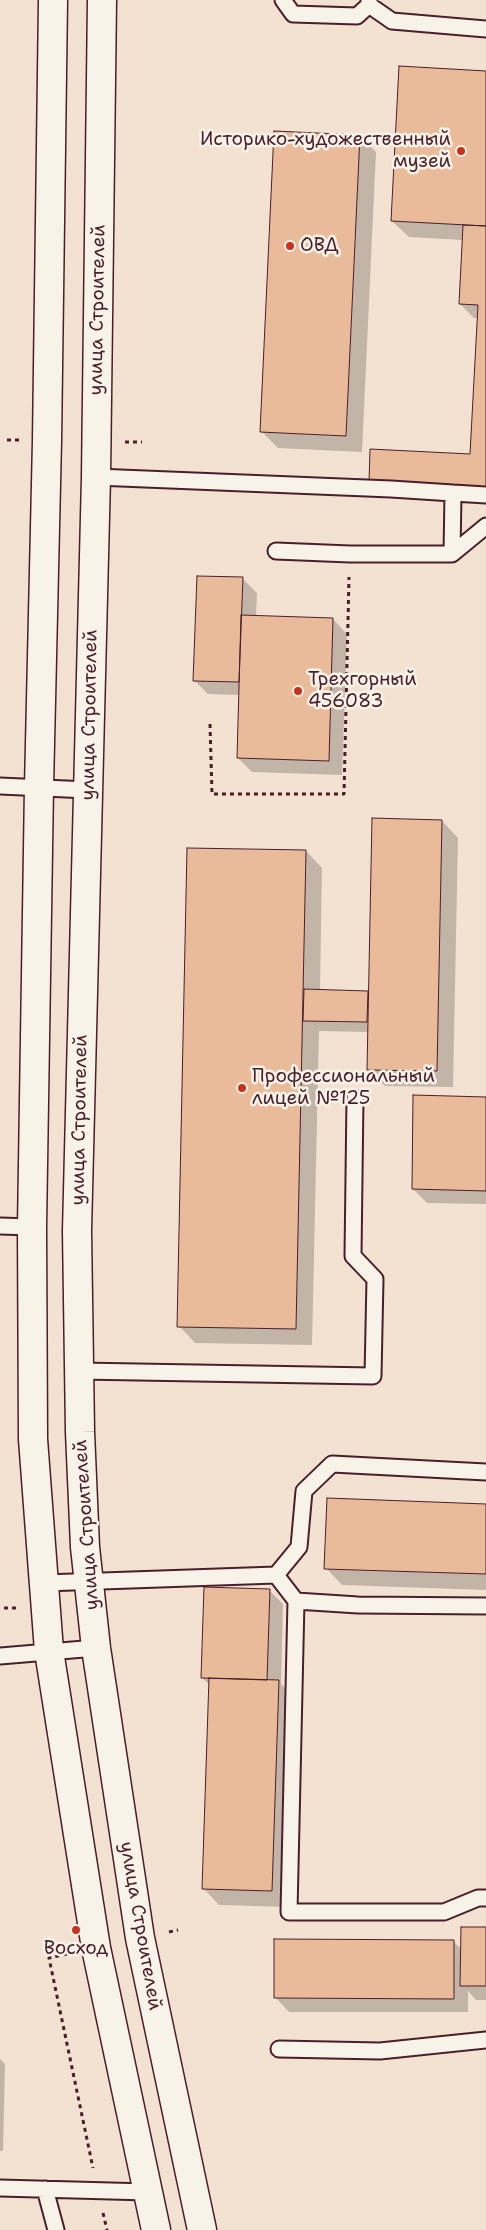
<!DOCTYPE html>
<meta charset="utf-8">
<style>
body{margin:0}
canvas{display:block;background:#f3e2d1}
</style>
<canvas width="486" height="2230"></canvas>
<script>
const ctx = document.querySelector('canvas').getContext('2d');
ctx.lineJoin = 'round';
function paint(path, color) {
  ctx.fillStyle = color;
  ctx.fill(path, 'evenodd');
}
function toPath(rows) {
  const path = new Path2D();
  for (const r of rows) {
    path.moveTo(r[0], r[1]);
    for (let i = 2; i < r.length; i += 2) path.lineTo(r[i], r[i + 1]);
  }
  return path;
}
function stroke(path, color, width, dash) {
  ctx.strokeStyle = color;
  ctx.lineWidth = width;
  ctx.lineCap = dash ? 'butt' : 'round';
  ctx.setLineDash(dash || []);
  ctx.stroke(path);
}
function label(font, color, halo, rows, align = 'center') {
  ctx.font = font + ' "Shantell Sans",sans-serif';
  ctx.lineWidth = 5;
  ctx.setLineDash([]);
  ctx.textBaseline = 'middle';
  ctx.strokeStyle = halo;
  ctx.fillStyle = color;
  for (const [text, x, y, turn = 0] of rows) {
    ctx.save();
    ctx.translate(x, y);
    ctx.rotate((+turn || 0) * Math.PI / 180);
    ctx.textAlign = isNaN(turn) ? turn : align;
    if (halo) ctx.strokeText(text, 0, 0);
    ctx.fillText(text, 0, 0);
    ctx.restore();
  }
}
const shadow = toPath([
 [486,72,486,501,472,455,478,318,474,318,460,304,463,240,409,237,392,221],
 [360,136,376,152,362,452,278,448,261,431],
 [243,579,257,593,256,617,333,619,347,634,342,775,252,772,238,758,240,695,208,694,194,680],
 [442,821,458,838,453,1087,385,1086,368,1070,369,1032,319,1031,312,1345,195,1343,179,1326,306,851,322,868,320,991,367,993,370,995],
 [486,1098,486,1204,427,1203,413,1189],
 [486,1505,486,1590,342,1585,326,1568],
 [269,1590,283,1604,281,1684,295,1698,288,1907,219,1905,203,1888,210,1685,202,1678],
 [486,1929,486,2000,476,2000,468,1991,468,2012,289,2012,275,1997,453,1941,462,1950],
 [0,2059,5,2064,3,2151,0,2151]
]);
const building = toPath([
 [399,66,486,71,486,226,391,221,399,66],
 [274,131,360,135,346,436,260,432,274,131],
 [463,225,486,226,486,488,369,482,370,449,470,454,478,305,459,304,463,225],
 [197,576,243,577,239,682,193,681,197,576],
 [241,615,333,618,329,761,237,758,241,615],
 [372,818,442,820,437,1071,367,1070,372,818],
 [187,848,306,850,296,1329,177,1327,187,848],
 [304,989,368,991,367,1022,303,1021,304,989],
 [413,1095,486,1097,486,1191,412,1189,413,1095],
 [327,1498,486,1504,486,1574,324,1569,327,1498],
 [204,1587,270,1589,267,1680,201,1678,204,1587],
 [209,1678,279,1680,272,1891,202,1889,209,1678],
 [461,1927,486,1927,486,1986,460,1986,461,1927],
 [274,1939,454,1940,454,1999,274,1998,274,1939]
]);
const path = toPath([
 [7,440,19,440],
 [125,442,142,442],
 [210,724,212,794,344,794,349,577],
 [4,1608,16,1608],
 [169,1932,178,1930],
 [67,1954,49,1958,93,2168],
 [103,2213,107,2230]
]);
const service = toPath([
 [283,0,293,14,357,16,369,5,369,0],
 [369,5,392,21,486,29],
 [96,477,391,489,453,493,452,554,350,554,276,551],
 [453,493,486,495],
 [452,554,486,526],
 [0,786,88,790],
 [0,1226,32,1227],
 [79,1371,373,1376,375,1279,353,1256,355,1098],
 [276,1575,296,1601,289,1912,444,1912,478,1898,486,1898],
 [44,1583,276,1575,299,1547,304,1491,332,1464,486,1472],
 [296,1601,358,1605,486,1606],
 [0,1656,96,1648],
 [279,2049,380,2051,486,2040],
 [0,2188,148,2192],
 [45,2189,56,2230]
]);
const tertiary = toPath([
 [53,0,47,441,39,787,32,1227,33,1439,49,1651,96,1948,156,2230],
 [102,0,96,477,77,1231,80,1432,85,1547,96,1648,140,1938,202,2230]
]);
const markers = [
 [461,151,5,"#c8321e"],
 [290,246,5,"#c8321e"],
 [298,691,5,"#c8321e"],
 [242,1088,5,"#c8321e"],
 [76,1930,5,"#c8321e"]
];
const poiNames = [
 ["Историко-художественный",451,140,"right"],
 ["музей",451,162,"right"],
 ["ОВД",300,246],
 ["Трехгорный",308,680],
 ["456083",308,702],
 ["Профессиональный",252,1077],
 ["лицей №125",252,1099],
 ["Восход",76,1949,"center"]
];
const streetNames = [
 ["улица Строителей",98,310,-89],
 ["улица Строителей",90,715,-89],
 ["улица Строителей",80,1120,-89],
 ["улица Строителей",87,1525,-94],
 ["улица Строителей",140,1926,80]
];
paint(shadow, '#0003');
paint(building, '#e9bb9a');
stroke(building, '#4a1f2b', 1);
stroke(service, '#4a1f2b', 19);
stroke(tertiary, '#4a1f2b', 31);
stroke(path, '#4a1f2b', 3, [4, 4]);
stroke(service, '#f7f3e8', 15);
stroke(tertiary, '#f7f3e8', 28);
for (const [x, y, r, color] of markers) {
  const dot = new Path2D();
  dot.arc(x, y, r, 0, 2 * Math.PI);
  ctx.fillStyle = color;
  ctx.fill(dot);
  stroke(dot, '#f7f3e8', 2);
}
label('19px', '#4a1f2b', '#f7f3e8', poiNames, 'left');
label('19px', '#4a1f2b', '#f7f3e8', streetNames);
</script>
